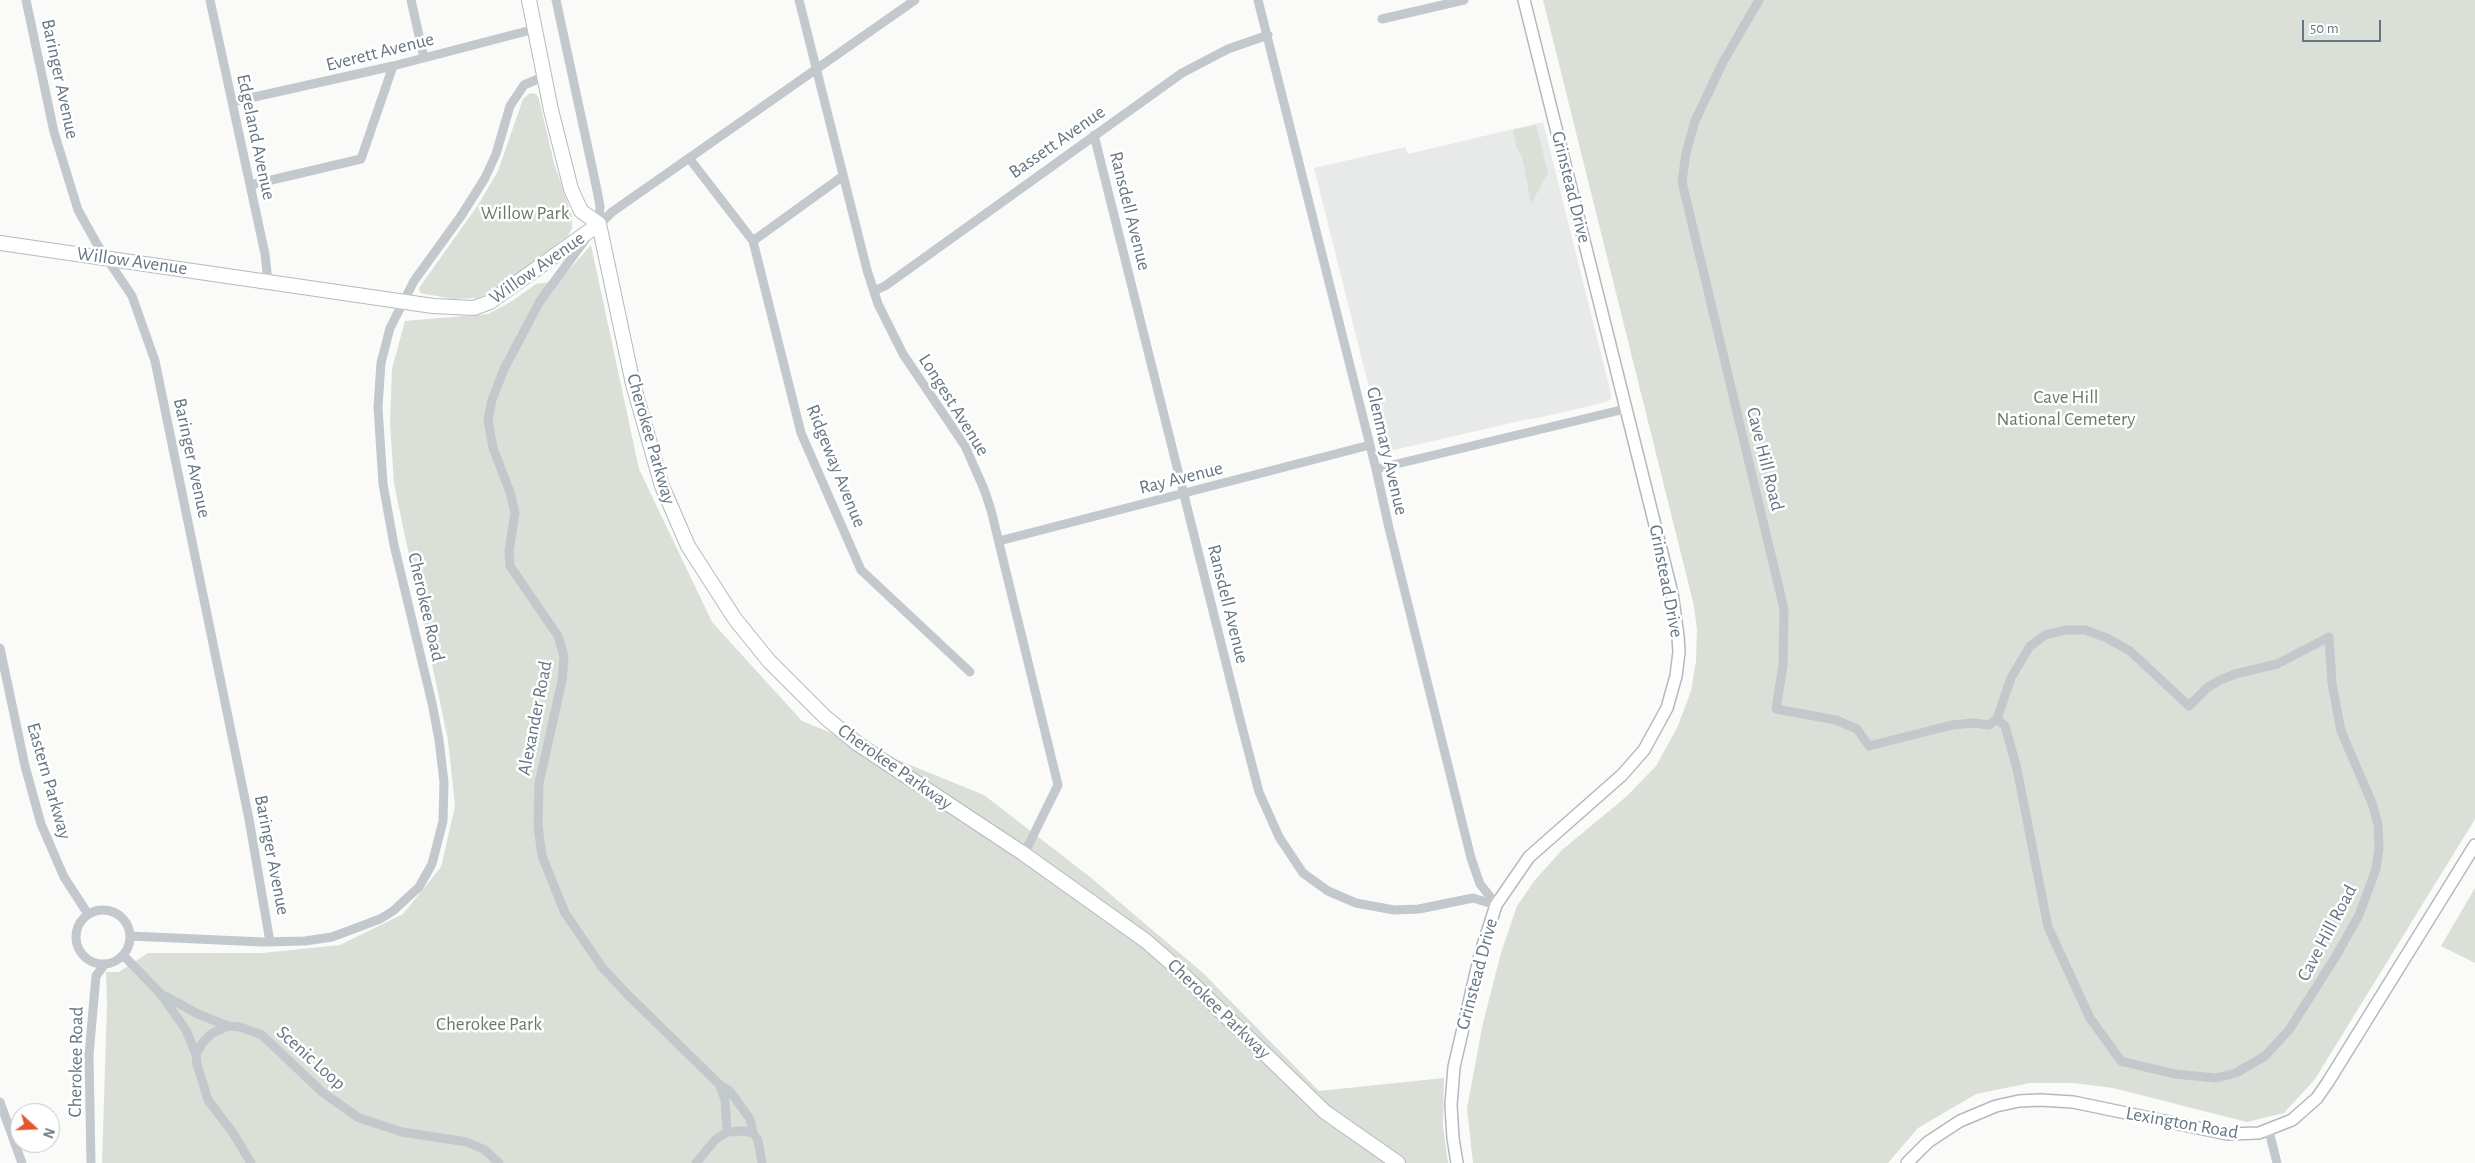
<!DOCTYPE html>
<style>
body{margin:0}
#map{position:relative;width:2475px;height:1163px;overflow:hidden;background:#fafaf8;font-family:"Alegreya Sans",sans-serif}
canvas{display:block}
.north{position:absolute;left:10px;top:1103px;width:50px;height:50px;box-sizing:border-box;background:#fff;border:1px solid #c1c8cd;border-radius:50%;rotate:110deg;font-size:14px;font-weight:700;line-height:20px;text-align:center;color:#657683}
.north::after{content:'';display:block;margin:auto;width:18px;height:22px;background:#e4572e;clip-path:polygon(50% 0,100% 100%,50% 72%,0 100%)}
.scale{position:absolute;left:2302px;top:20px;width:79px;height:22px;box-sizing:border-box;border:2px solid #657683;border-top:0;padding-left:6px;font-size:15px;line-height:18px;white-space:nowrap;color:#657683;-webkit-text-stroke:4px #fff;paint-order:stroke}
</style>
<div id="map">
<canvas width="2475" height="1163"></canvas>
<div class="north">N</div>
<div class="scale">50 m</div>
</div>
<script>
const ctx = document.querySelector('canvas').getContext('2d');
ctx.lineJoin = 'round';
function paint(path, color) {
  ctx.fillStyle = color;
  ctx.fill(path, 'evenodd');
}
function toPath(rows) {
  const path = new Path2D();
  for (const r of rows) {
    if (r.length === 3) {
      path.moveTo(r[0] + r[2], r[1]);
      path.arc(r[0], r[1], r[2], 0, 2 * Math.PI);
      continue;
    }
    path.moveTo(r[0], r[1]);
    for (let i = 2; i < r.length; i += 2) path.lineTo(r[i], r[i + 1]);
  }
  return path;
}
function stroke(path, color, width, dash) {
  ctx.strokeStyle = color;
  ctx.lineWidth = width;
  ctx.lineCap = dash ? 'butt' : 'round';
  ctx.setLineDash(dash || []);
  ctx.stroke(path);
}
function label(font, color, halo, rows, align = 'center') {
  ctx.font = font + ' "Alegreya Sans",sans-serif';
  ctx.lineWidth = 5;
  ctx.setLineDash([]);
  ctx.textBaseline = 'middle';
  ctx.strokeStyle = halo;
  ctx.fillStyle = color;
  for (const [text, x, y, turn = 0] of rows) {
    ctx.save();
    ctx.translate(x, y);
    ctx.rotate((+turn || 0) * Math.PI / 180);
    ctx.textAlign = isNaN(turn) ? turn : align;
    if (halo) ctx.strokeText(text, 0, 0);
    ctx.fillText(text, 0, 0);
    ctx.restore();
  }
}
const built = toPath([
 [1543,122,1611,393,1611,399,1606,402,1547,416,1520,421,1385,452,1314,168,1405,147,1408,154]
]);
const green = toPath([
 [1543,0,2475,0,2475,819,2315,1079,2284,1113,2247,1122,2113,1088,2073,1083,2030,1083,1976,1094,1918,1128,1888,1163,1473,1163,1467,1108,1483,1023,1501,953,1517,906,1535,880,1562,850,1626,797,1656,766,1677,728,1691,691,1696,661,1697,629,1694,606],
 [530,93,536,94,539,99,554,163,572,216,572,228,568,236,494,291,477,298,453,299,420,293,419,288,478,205,498,171,523,99],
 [1536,125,1548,173,1531,204,1522,156,1517,149,1513,130],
 [591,245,639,469,712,622,802,721,984,795,1090,877,1203,973,1319,1091,1444,1078,1443,1126,1448,1163,102,1163,107,1004,106,972,119,972,148,953,263,953,340,945,403,914,441,867,455,806,448,740,394,484,390,423,392,369,405,321,488,314,512,301,536,284,559,281],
 [2475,888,2475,963,2441,946]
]);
const street = toPath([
 [26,0,54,132,78,210,97,244,132,296,155,361,249,819,270,942],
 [210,0,265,254,268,281],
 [411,0,424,58],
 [556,0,597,190,600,206,599,224],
 [799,0,867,270,878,304,903,354,965,446,984,489,991,510,1058,785,1024,854],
 [1258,0,1376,469,1389,528,1471,858,1480,884,1496,904],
 [1759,0,1722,64,1695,121,1686,153,1682,182,1784,609,1783,665,1776,709,1836,720,1857,729,1869,746,1952,725,1974,723,1989,725,1997,719,2011,678,2030,646,2045,635,2065,630,2085,630,2107,638,2130,651,2189,706,2208,687,2220,680,2235,674,2277,664,2329,637,2332,683,2341,731,2372,803,2378,824,2379,848,2376,869,2359,915,2336,956,2289,1030,2265,1056,2236,1073,2216,1078,2175,1074,2121,1061,2090,1018,2048,927,2017,769,2005,726,1997,719],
 [1382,19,1464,0],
 [232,102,393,66,535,29],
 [1094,135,1241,723,1259,792,1279,837,1303,873,1328,891,1356,903,1394,910,1419,909,1473,898,1496,905],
 [689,158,753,241,801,433,861,570,970,672],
 [250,185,361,159,393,66],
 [596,228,612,212,915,0],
 [587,237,540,301,504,369,492,400,488,420,493,448,510,492,515,513,509,551,510,566,558,636,564,656,562,681,539,783,538,826,542,856,565,913,602,967,626,993,720,1085,730,1091,750,1119,753,1133],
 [753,241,843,176],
 [874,291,885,286,1182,73,1228,49,1268,35],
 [1376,469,1625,409],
 [999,541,1370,445],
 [0,648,25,766,41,824,64,877,88,914],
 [103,937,27],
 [130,936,263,942,305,941,332,937,380,919,393,911,419,887,432,864,443,821,444,782,439,740,432,703,394,545,383,484,378,407,381,363,390,328,414,281,461,216,485,178,496,154,510,106,524,85,545,76],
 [123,955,160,993,186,1030,196,1054],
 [165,996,198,1014,228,1026],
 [720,1085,725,1100,727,1132],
 [0,1102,22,1163],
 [2269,1131,2277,1163],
 [91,1163,89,1055,96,976,104,965],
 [251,1163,233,1133,208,1100,197,1064,196,1054,203,1042,211,1034,228,1026,240,1027,262,1035,322,1092,359,1118,402,1132,467,1142,485,1150,499,1163],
 [696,1163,715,1140,727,1132,743,1131,753,1133,758,1140,762,1163]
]);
const secondary = toPath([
 [1457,1163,1453,1138,1451,1105,1454,1067,1480,955,1496,905,1529,857,1622,775,1644,750,1667,708,1676,676,1679,652,1678,636,1672,593,1524,0],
 [1907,1163,1928,1142,1960,1121,1996,1106,2019,1101,2040,1100,2073,1102,2227,1134,2259,1133,2292,1120,2317,1098,2328,1082,2475,845]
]);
const primary = toPath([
 [529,0,551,110,571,189,581,211,599,224,633,384,662,486,688,546,735,619,769,661,825,717,858,744,1024,854,1146,941,1170,962,1325,1112,1398,1163],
 [0,243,433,306,474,308,490,302,599,224]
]);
const streetNames = [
 ["Everett Avenue",380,52,-14],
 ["Baringer Avenue",60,79,78],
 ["Edgeland Avenue",256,137,78],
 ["Bassett Avenue",1057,142,-35],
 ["Grinstead Drive",1571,187,76],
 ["Ransdell Avenue",1130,211,76],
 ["Willow Avenue",132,261,8],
 ["Willow Avenue",537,268,-35],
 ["Longest Avenue",954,405,58],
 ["Cherokee Parkway",651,439,74],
 ["Glenmary Avenue",1387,451,77],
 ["Baringer Avenue",192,458,78],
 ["Cave Hill Road",1765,459,76],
 ["Ridgeway Avenue",836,466,68],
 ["Ray Avenue",1181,478,-14],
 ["Grinstead Drive",1666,581,79],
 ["Ransdell Avenue",1228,604,76],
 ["Cherokee Road",426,607,77],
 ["Alexander Road",535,718,-79],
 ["Cherokee Parkway",895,767,35],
 ["Eastern Parkway",49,781,74],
 ["Baringer Avenue",272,855,79],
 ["Cave Hill Road",2327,933,-62],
 ["Grinstead Drive",1477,974,-75],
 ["Cherokee Parkway",1219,1009,44],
 ["Scenic Loop",311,1058,42],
 ["Cherokee Road",76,1062,-89],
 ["Lexington Road",2182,1123,10]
];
const parkNames = [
 ["Willow Park",525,213],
 ["Cave Hill",2066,397],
 ["National Cemetery",2066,419],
 ["Cherokee Park",489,1024]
];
paint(built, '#e8e9e9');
paint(green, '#dadfd7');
stroke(secondary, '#b3babf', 14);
stroke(primary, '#b5babe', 16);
stroke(street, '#c3c8cc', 9);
stroke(secondary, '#fff', 11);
stroke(primary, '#fff', 14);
label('19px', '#657683', '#fff', streetNames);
label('19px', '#687a64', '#fff', parkNames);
</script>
